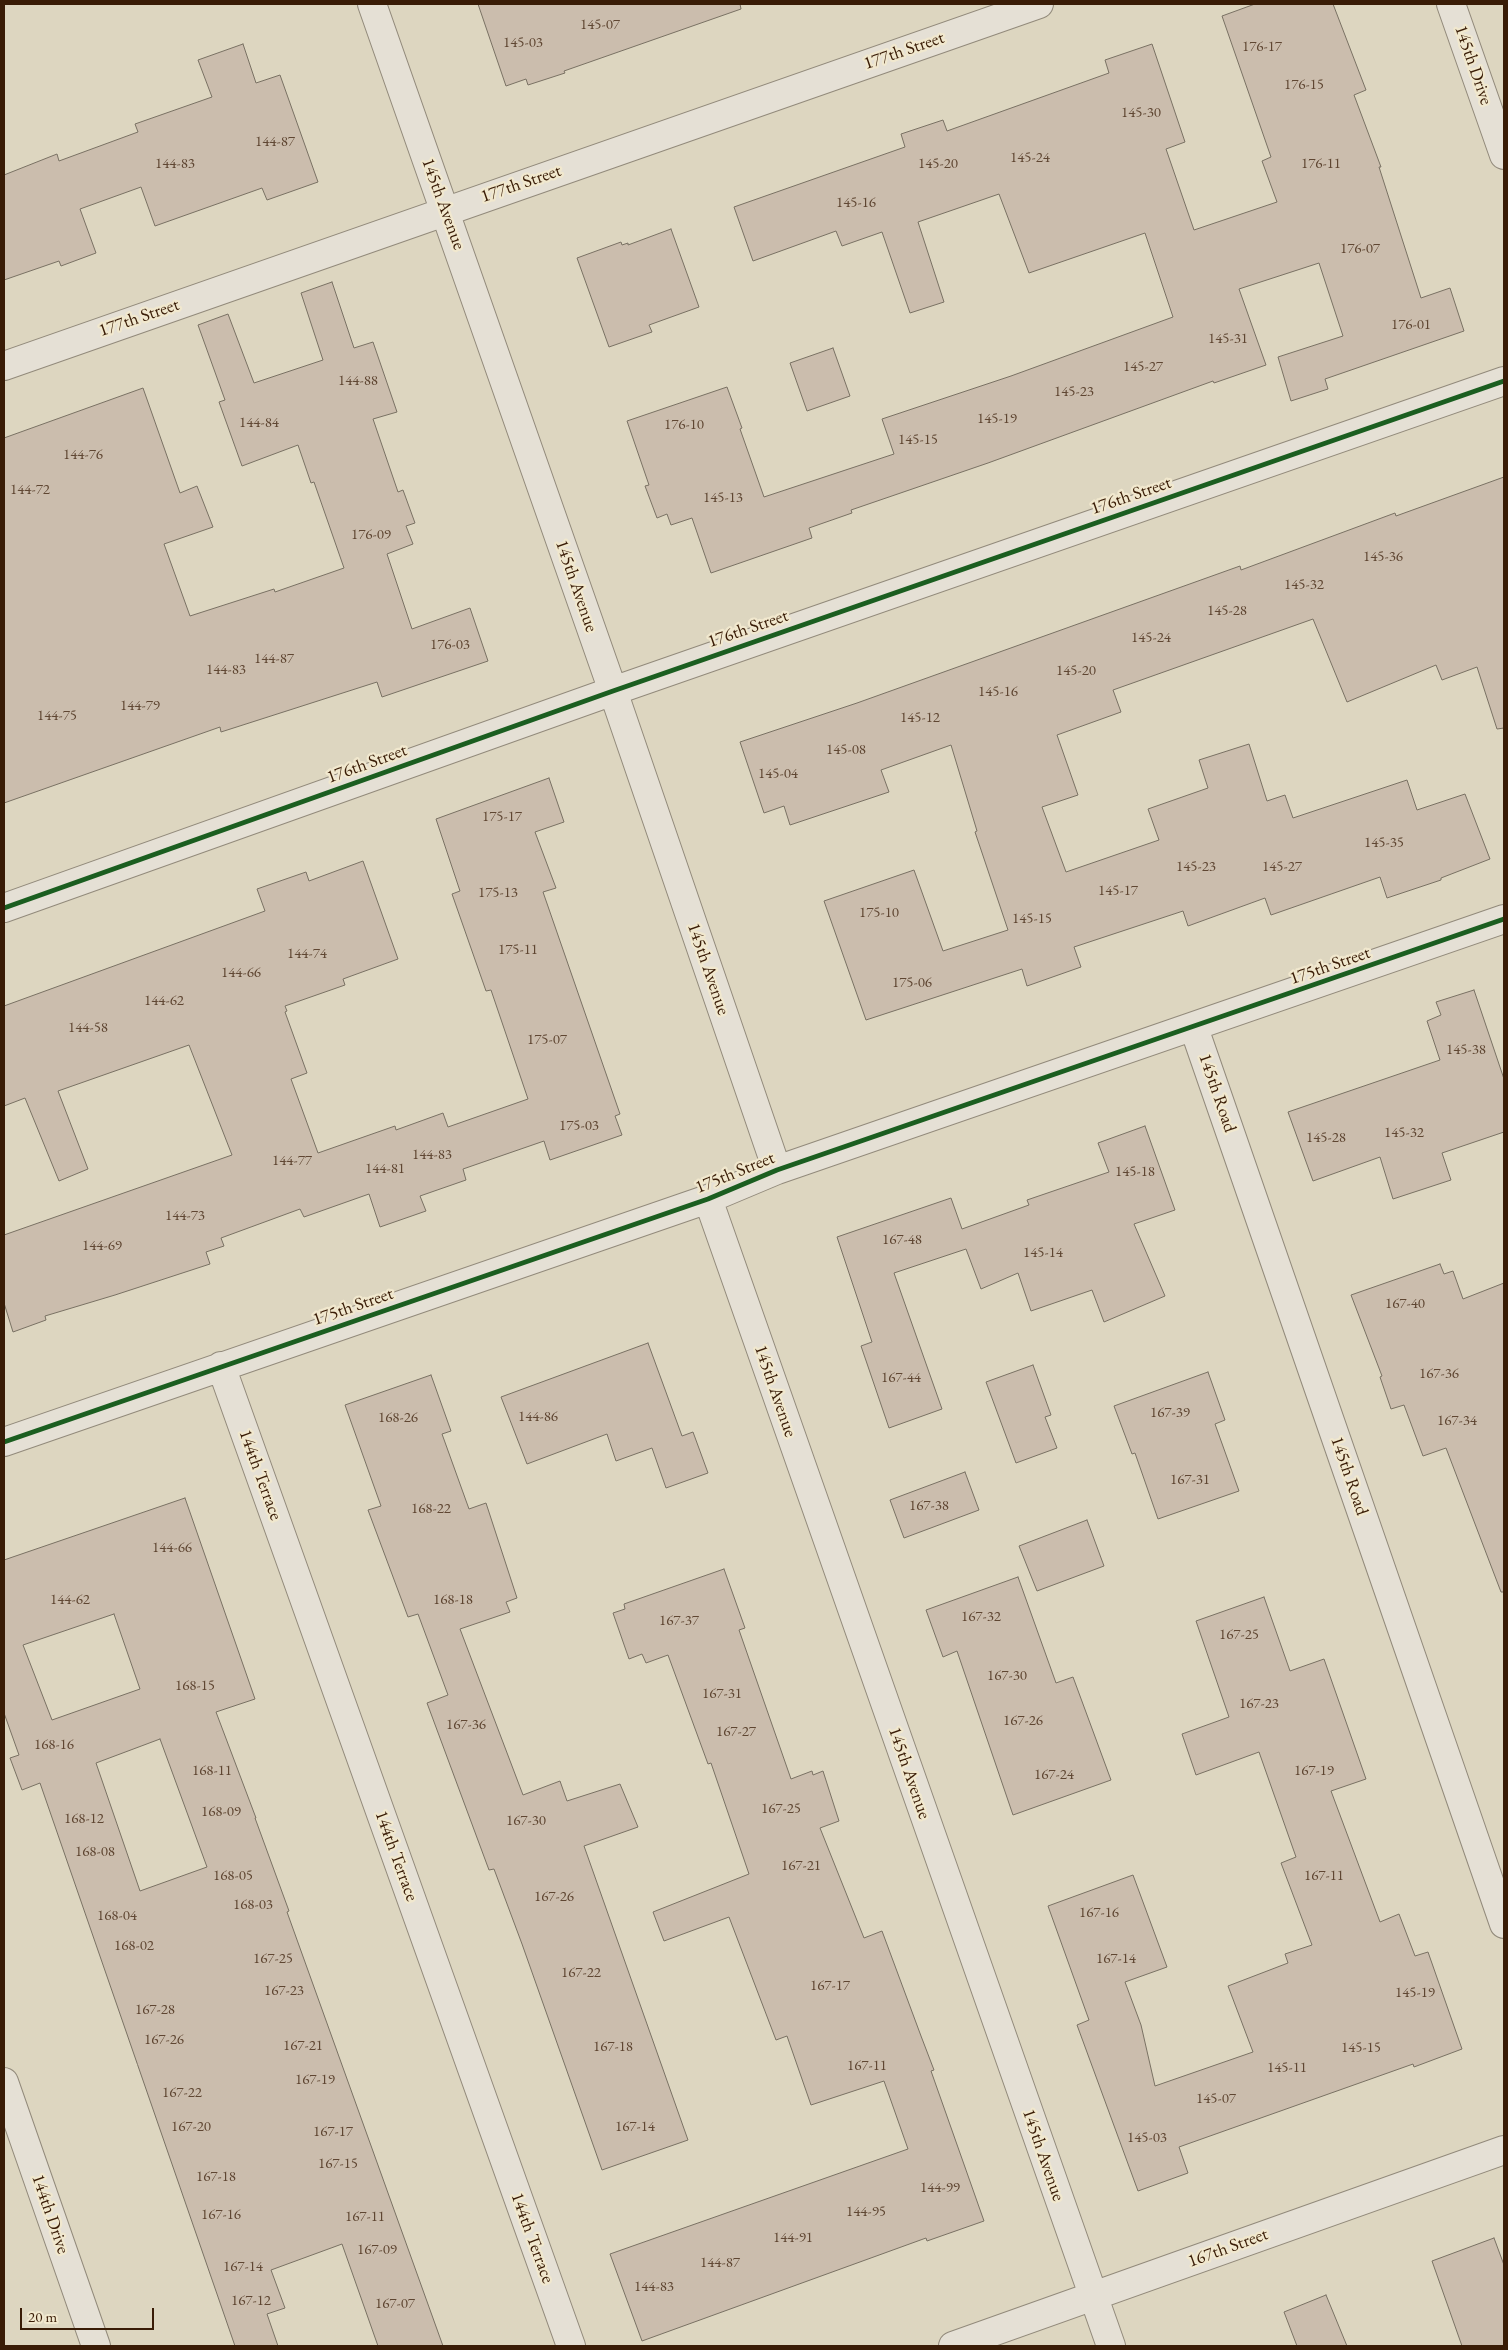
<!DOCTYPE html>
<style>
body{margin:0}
#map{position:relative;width:1508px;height:2350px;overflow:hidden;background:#ddd6c0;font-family:"EB Garamond",serif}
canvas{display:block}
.frame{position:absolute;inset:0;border:5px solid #391c06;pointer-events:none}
.scale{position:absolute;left:20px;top:2308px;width:134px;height:22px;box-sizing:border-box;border:2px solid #391c06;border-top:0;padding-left:6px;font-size:15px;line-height:18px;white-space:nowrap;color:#391c06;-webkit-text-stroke:4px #f1e8ce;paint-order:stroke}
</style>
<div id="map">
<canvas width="1508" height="2350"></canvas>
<div class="frame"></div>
<div class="scale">20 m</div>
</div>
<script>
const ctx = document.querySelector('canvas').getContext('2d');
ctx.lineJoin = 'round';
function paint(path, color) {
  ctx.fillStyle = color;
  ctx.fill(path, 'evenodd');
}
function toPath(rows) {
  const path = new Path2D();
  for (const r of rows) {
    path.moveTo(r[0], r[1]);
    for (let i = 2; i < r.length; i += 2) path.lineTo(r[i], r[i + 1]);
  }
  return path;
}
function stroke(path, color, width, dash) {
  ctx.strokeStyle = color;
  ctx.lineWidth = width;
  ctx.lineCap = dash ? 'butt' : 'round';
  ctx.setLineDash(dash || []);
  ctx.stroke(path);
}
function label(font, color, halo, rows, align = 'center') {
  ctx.font = font + ' "EB Garamond",serif';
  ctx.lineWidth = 4.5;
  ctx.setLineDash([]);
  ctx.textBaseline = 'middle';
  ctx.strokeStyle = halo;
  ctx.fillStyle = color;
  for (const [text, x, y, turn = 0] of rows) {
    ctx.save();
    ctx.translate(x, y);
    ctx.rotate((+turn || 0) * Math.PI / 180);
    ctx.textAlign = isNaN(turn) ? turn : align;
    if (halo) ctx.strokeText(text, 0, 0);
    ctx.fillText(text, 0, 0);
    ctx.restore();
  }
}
const building = toPath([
 [478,4,740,4,741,9,564,71,565,73,528,85,526,79,506,86,478,4],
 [1255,4,1333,4,1366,90,1354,95,1381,167,1379,167,1421,298,1450,288,1464,331,1325,379,1328,389,1291,401,1278,357,1343,336,1319,263,1239,289,1266,365,1214,383,1213,381,988,463,851,510,852,513,809,528,812,538,711,573,692,518,671,525,667,514,657,518,645,486,649,485,627,421,727,387,742,428,740,429,764,497,894,454,882,419,1011,376,1173,317,1145,233,1029,273,999,194,918,222,944,302,910,313,882,232,842,246,836,231,753,261,734,207,905,147,901,134,943,120,947,131,1109,73,1105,60,1152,44,1185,142,1166,149,1194,230,1277,202,1262,161,1271,157,1222,16,1255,4],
 [243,44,256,83,280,75,318,182,267,200,262,188,155,226,141,187,80,209,96,253,61,266,59,261,4,280,4,175,57,154,59,161,138,132,135,124,212,97,198,60,243,44],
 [671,229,699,307,649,325,652,332,609,347,577,258,621,242,622,245,628,243,628,245,671,229],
 [332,282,354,348,373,342,397,412,373,419,398,492,403,490,415,523,406,526,413,544,387,554,412,629,470,608,488,661,382,697,377,682,221,732,220,727,4,803,4,438,143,388,180,493,197,486,213,527,164,544,190,616,274,589,275,592,344,568,314,482,311,483,298,445,242,466,219,402,225,400,198,325,228,314,254,383,323,360,301,293,332,282],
 [833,348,850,396,807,411,790,363,833,348],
 [1504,477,1504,728,1497,729,1477,667,1442,680,1436,665,1347,702,1313,619,1113,690,1121,712,1057,735,1078,795,1042,807,1066,872,1159,840,1148,809,1208,788,1199,760,1249,744,1267,801,1285,795,1293,818,1407,780,1417,810,1465,794,1490,859,1441,878,1441,880,1387,898,1380,877,1271,915,1265,898,1188,926,1183,911,1074,947,1081,967,1027,986,1022,969,866,1020,824,901,914,870,943,951,1008,930,975,832,977,831,951,745,881,770,889,792,790,825,784,806,764,813,740,742,857,703,1240,566,1241,570,1395,513,1396,516,1504,477],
 [549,778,564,822,535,832,556,888,543,892,620,1114,615,1116,622,1135,550,1160,544,1141,463,1169,466,1180,420,1196,426,1211,380,1227,369,1194,304,1217,300,1209,221,1238,224,1246,206,1252,210,1264,115,1295,45,1316,46,1320,13,1332,4,1303,4,1235,232,1155,189,1045,58,1091,88,1169,59,1181,25,1098,4,1106,4,1006,265,911,257,889,306,872,309,881,363,861,398,959,343,979,345,985,285,1006,287,1011,285,1012,307,1073,291,1079,318,1153,395,1126,396,1130,443,1113,448,1127,528,1099,491,990,486,991,452,894,460,891,436,819,549,778],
 [1474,990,1504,1079,1504,1132,1442,1153,1451,1180,1393,1199,1380,1157,1313,1181,1288,1112,1440,1060,1427,1021,1441,1015,1436,1002,1474,990],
 [1145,1126,1175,1210,1134,1224,1165,1296,1104,1322,1092,1290,1031,1311,1018,1273,981,1289,966,1249,894,1273,942,1409,889,1428,861,1346,872,1342,837,1237,951,1198,962,1229,1029,1205,1027,1200,1109,1172,1098,1143,1145,1126],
 [1440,1264,1444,1274,1453,1271,1463,1299,1504,1283,1504,1592,1501,1592,1446,1448,1423,1456,1404,1405,1391,1409,1380,1377,1382,1376,1351,1295,1440,1264],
 [648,1343,682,1436,693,1432,708,1473,666,1488,652,1448,616,1461,607,1434,527,1464,501,1397,648,1343],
 [1033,1365,1051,1415,1045,1417,1057,1448,1016,1463,986,1382,1033,1365],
 [1208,1372,1225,1420,1215,1424,1239,1491,1158,1519,1135,1453,1132,1454,1114,1406,1208,1372],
 [431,1375,451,1431,442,1434,469,1509,486,1503,517,1598,506,1602,510,1612,460,1629,523,1795,560,1781,567,1801,620,1784,638,1827,584,1846,688,2140,602,2170,522,1944,494,1869,489,1870,427,1703,448,1695,418,1614,408,1617,368,1510,381,1506,345,1405,431,1375],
 [965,1472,979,1510,904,1538,890,1500,965,1472],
 [185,1498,255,1699,216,1712,256,1818,255,1818,289,1911,287,1912,443,2346,378,2346,342,2244,271,2270,285,2308,267,2314,278,2346,235,2346,40,1783,22,1790,10,1758,19,1755,4,1713,4,1560,185,1498],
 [114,1614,140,1689,52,1720,23,1645,114,1614],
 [160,1739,207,1867,140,1891,96,1763,160,1739],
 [1087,1520,1104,1566,1037,1591,1019,1546,1087,1520],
 [724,1569,745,1628,739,1630,791,1779,812,1771,813,1775,823,1771,839,1821,820,1828,864,1938,882,1931,921,2036,934,2070,931,2071,984,2221,927,2241,926,2238,642,2341,610,2254,908,2149,884,2081,811,2105,787,2036,776,2040,729,1917,664,1941,653,1912,749,1874,711,1763,708,1764,668,1655,646,1663,642,1654,629,1659,613,1613,625,1609,624,1604,724,1569],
 [1018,1577,1056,1683,1073,1677,1111,1780,1013,1815,957,1651,943,1657,926,1610,1018,1577],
 [1264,1597,1290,1671,1324,1659,1366,1779,1331,1791,1380,1922,1399,1914,1415,1956,1428,1952,1462,2049,1414,2067,1413,2064,1179,2147,1188,2173,1138,2191,1077,2025,1089,2020,1048,1906,1133,1875,1167,1967,1125,1982,1141,2025,1155,2086,1253,2052,1228,1986,1288,1963,1285,1954,1312,1945,1281,1863,1296,1857,1259,1752,1196,1775,1182,1734,1229,1717,1196,1621,1264,1597],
 [1494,2238,1504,2265,1504,2346,1462,2346,1432,2261,1494,2238],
 [1326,2295,1347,2346,1297,2346,1284,2312,1326,2295]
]);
const minor = toPath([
 [372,4,613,691,777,1170],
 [1451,4,1504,155],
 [4,366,1039,4],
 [4,908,613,691,1504,381],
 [1194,1028,1504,1924],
 [708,1199,1111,2346],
 [221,1366,571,2346],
 [4,1442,708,1199,777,1170,1504,919],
 [4,2082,96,2346],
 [953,2346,1504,2150]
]);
const cycleway = toPath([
 [4,908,613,691,1504,381],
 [4,1442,708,1199,777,1170,1504,919]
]);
const numberNames = [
 ["145-07",600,25],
 ["145-03",523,43],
 ["176-17",1262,47],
 ["176-15",1304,85],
 ["145-30",1141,113],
 ["144-87",275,142],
 ["145-24",1030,158],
 ["144-83",175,164],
 ["145-20",938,164],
 ["176-11",1321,164],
 ["145-16",856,203],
 ["176-07",1360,249],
 ["176-01",1411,325],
 ["145-31",1228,339],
 ["145-27",1143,367],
 ["144-88",358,381],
 ["145-23",1074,392],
 ["145-19",997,419],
 ["144-84",259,423],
 ["176-10",684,425],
 ["145-15",918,440],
 ["144-76",83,455],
 ["144-72",30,490],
 ["145-13",723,498],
 ["176-09",371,535],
 ["145-36",1383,557],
 ["145-32",1304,585],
 ["145-28",1227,611],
 ["145-24",1151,638],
 ["176-03",450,645],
 ["144-87",274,659],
 ["144-83",226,670],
 ["145-20",1076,671],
 ["145-16",998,692],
 ["144-79",140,706],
 ["144-75",57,716],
 ["145-12",920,718],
 ["145-08",846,750],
 ["145-04",778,774],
 ["175-17",502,817],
 ["145-35",1384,843],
 ["145-23",1196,867],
 ["145-27",1282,867],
 ["145-17",1118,891],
 ["175-13",498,893],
 ["175-10",879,913],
 ["145-15",1032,919],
 ["175-11",518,950],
 ["144-74",307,954],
 ["144-66",241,973],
 ["175-06",912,983],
 ["144-62",164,1001],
 ["144-58",88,1028],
 ["175-07",547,1040],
 ["145-38",1466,1050],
 ["175-03",579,1126],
 ["145-32",1404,1133],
 ["145-28",1326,1138],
 ["144-83",432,1155],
 ["144-77",292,1161],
 ["144-81",385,1169],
 ["145-18",1135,1172],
 ["144-73",185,1216],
 ["167-48",902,1240],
 ["144-69",102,1246],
 ["145-14",1043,1253],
 ["167-40",1405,1304],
 ["167-36",1439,1374],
 ["167-44",901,1378],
 ["167-39",1170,1413],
 ["144-86",538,1417],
 ["168-26",398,1418],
 ["167-34",1457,1421],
 ["167-31",1190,1480],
 ["167-38",929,1506],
 ["168-22",431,1509],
 ["144-66",172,1548],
 ["144-62",70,1600],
 ["168-18",453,1600],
 ["167-32",981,1617],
 ["167-37",679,1621],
 ["167-25",1239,1635],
 ["167-30",1007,1676],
 ["168-15",195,1686],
 ["167-31",722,1694],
 ["167-23",1259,1704],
 ["167-26",1023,1721],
 ["167-36",466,1725],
 ["167-27",736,1732],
 ["168-16",54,1745],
 ["168-11",212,1771],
 ["167-19",1314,1771],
 ["167-24",1054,1775],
 ["167-25",781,1809],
 ["168-09",221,1812],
 ["168-12",84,1819],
 ["167-30",526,1821],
 ["168-08",95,1852],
 ["167-21",801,1866],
 ["168-05",233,1876],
 ["167-11",1324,1876],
 ["167-26",554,1897],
 ["168-03",253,1905],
 ["167-16",1099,1913],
 ["168-04",117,1916],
 ["168-02",134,1946],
 ["167-25",273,1959],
 ["167-14",1116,1959],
 ["167-22",581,1973],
 ["167-17",830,1986],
 ["167-23",284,1991],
 ["145-19",1415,1993],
 ["167-28",155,2010],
 ["167-26",164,2040],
 ["167-21",303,2046],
 ["167-18",613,2047],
 ["145-15",1361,2048],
 ["167-11",867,2066],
 ["145-11",1287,2068],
 ["167-19",315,2080],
 ["167-22",182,2093],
 ["145-07",1216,2099],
 ["167-20",191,2127],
 ["167-14",635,2127],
 ["167-17",333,2132],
 ["145-03",1147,2138],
 ["167-15",338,2164],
 ["167-18",216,2177],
 ["144-99",940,2188],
 ["144-95",866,2212],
 ["167-16",221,2215],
 ["167-11",365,2217],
 ["144-91",793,2238],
 ["167-09",377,2250],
 ["144-87",720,2263],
 ["167-14",243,2267],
 ["144-83",654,2287],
 ["167-12",251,2301],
 ["167-07",395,2304]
];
const streetNames = [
 ["177th Street",904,51,-19],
 ["145th Drive",1473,65,71],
 ["177th Street",521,184,-19],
 ["145th Avenue",443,204,70],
 ["177th Street",139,318,-19],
 ["176th Street",1131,496,-19],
 ["145th Avenue",576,586,71],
 ["176th Street",748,629,-19],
 ["176th Street",367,764,-20],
 ["175th Street",1330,966,-19],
 ["145th Avenue",708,969,71],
 ["145th Road",1217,1093,71],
 ["175th Street",735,1173,-22],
 ["175th Street",353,1307,-19],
 ["145th Avenue",775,1391,71],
 ["144th Terrace",260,1475,70],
 ["145th Road",1349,1476,71],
 ["145th Avenue",909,1773,71],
 ["144th Terrace",396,1856,70],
 ["145th Avenue",1043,2155,71],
 ["144th Drive",50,2214,71],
 ["144th Terrace",532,2238,70],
 ["167th Street",1228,2248,-20]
];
paint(building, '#cbbdad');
stroke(building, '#797163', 1);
stroke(minor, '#928a7b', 30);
stroke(minor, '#e5e0d5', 28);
stroke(cycleway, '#1b5e20', 5);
label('15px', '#5f4632', null, numberNames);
label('18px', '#391c06', '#f1e8ce', streetNames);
</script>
